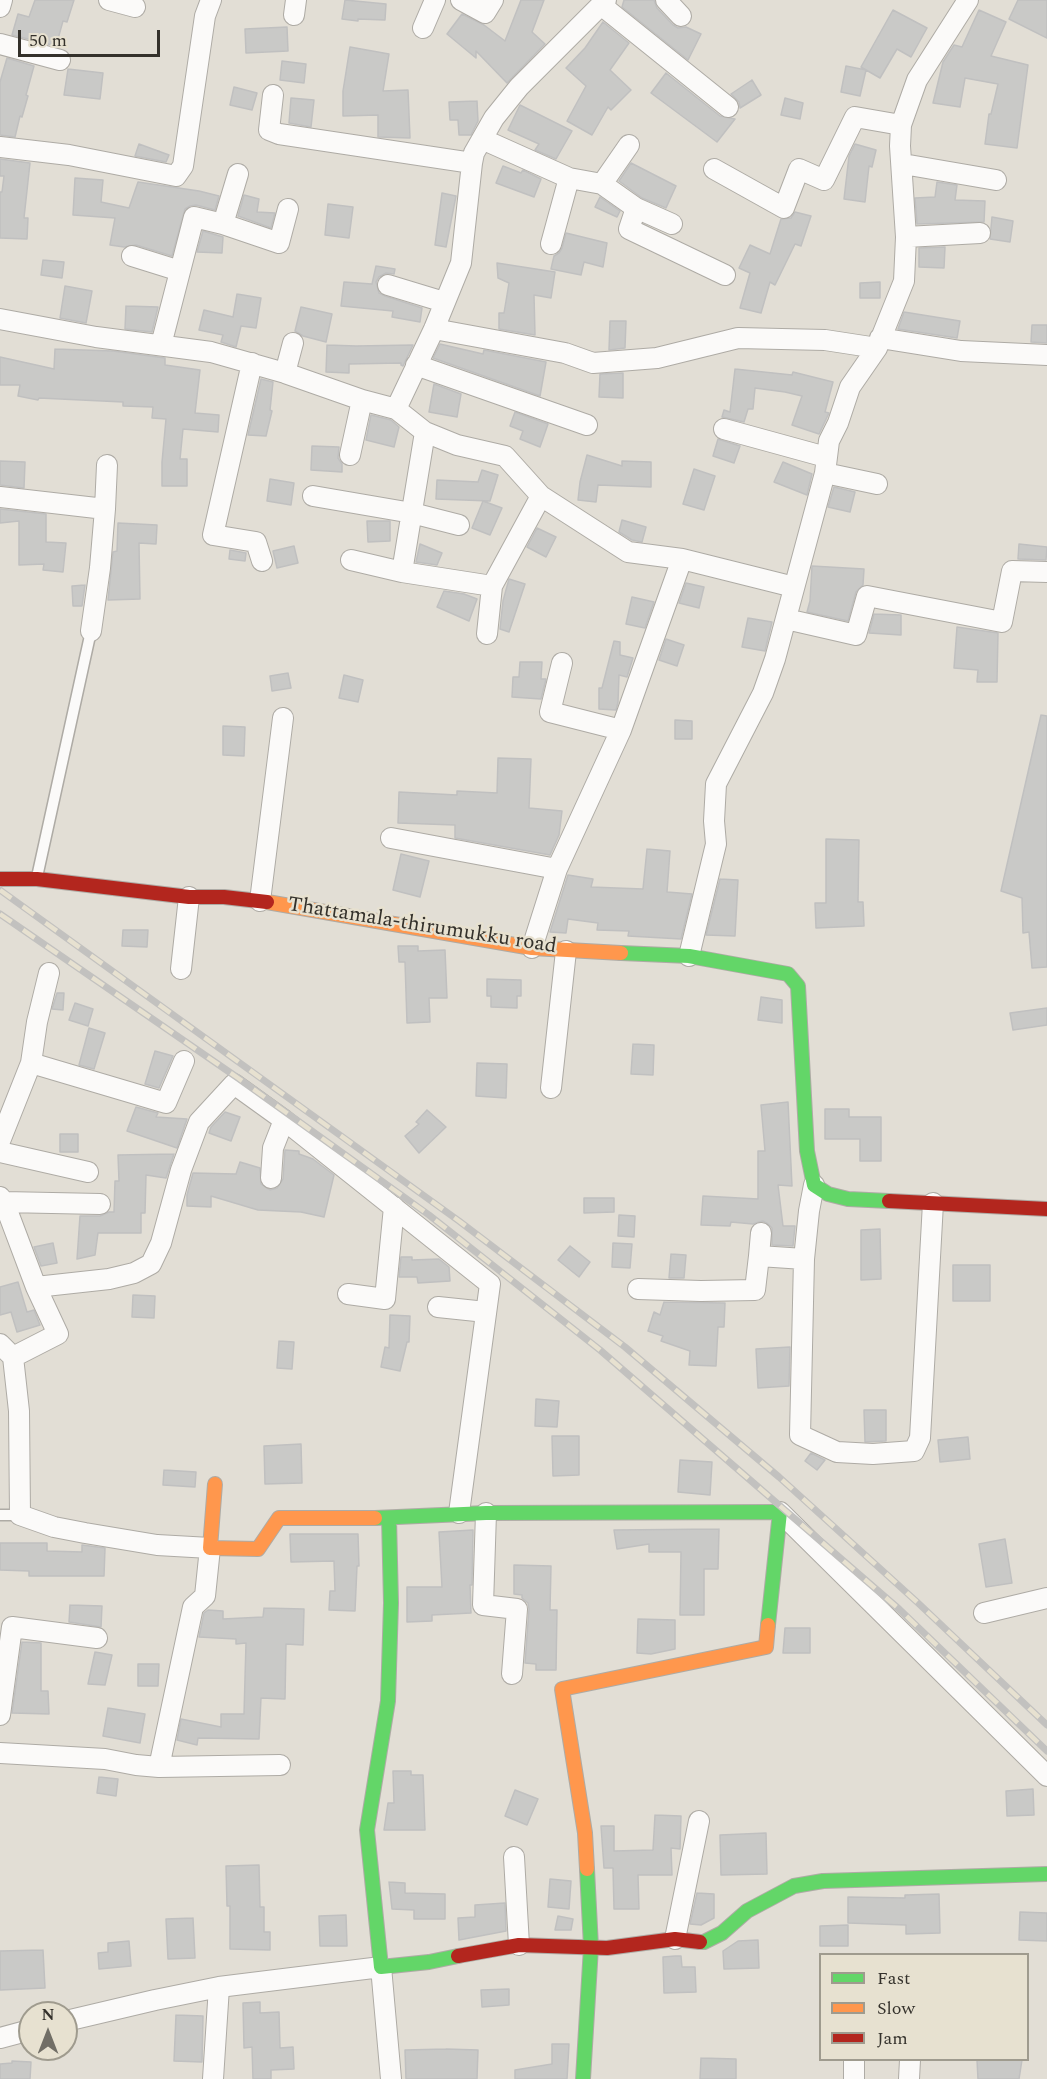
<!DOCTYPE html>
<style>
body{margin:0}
#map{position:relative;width:1047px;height:2079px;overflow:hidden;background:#e2ded5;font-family:Spectral,serif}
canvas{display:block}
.legend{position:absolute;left:819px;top:1953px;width:210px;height:108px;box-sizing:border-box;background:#e7e1d0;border:2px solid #9f9b8e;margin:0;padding:8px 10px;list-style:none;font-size:18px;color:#34312b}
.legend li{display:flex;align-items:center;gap:12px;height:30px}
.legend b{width:30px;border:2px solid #9f9b8e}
.north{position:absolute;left:18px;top:2001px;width:60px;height:60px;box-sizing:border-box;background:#e7e1d0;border:2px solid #9f9b8e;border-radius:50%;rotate:0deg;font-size:16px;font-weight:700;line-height:24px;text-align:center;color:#34312b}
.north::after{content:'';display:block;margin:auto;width:21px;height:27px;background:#716e66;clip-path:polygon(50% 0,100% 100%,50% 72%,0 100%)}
.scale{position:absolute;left:18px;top:30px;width:142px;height:27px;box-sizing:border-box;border:3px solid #34312b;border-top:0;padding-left:8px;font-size:18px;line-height:21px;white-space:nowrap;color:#34312b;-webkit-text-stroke:4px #e7e1d0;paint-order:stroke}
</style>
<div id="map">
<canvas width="1047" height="2079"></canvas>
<ul class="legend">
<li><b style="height:8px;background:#63d668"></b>Fast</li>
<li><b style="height:8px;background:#ff974d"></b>Slow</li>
<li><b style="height:8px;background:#b3261e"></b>Jam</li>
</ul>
<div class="north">N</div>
<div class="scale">50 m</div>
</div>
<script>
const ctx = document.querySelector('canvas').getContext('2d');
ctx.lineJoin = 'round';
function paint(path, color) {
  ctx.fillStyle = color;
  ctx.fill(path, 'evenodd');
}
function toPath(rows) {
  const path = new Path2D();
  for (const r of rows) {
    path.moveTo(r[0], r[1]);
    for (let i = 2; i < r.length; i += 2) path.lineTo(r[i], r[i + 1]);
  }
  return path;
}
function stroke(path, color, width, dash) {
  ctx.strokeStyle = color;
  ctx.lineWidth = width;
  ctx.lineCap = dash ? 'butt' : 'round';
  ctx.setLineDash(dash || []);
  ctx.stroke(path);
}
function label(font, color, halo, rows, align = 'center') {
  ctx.font = font + ' Spectral,serif';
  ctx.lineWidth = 5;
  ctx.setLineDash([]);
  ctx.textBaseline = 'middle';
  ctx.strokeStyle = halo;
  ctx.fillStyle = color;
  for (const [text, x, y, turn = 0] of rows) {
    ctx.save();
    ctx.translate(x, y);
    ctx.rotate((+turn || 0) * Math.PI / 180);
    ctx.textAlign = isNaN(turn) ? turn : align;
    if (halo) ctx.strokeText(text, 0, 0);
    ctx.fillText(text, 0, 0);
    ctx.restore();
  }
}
const building = toPath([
 [35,0,74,0,67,22,63,21,56,46,12,35,18,14,29,17,35,0],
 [345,0,386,4,385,20,358,19,358,21,342,19,345,0],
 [521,0,544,0,532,32,545,44,507,83,476,51,476,58,447,34,462,14,484,25,505,41,521,0],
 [624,0,654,0,657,8,673,25,678,28,686,27,701,34,688,60,622,7,624,0],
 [1018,0,1047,0,1047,38,1009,19,1018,0],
 [893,10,927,28,911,57,897,49,880,78,861,67,893,10],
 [979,10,1006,22,991,56,1028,65,1017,148,985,144,989,114,991,114,998,84,965,78,960,107,933,103,943,62,954,45,962,47,979,10],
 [603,22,629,43,610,70,631,90,611,110,608,107,592,135,567,121,586,86,566,68,585,48,603,22],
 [287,27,288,51,246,53,245,29,287,27],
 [350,47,389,54,383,91,408,90,410,138,378,137,378,115,343,116,343,91,350,47],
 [7,58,34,66,26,95,28,96,22,117,20,116,15,137,0,135,0,82,7,58],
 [282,61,306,64,304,83,280,80,282,61],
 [846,66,866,70,860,96,841,92,846,66],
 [68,69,103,73,100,99,64,95,68,69],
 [666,73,720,116,735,119,717,142,651,93,666,73],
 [752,80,761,95,740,108,739,102,731,94,752,80],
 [234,87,257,93,252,110,230,105,234,87],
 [291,98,314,100,311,127,289,123,291,98],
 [785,98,803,103,800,119,781,115,785,98],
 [477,101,478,121,471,135,459,135,458,120,450,120,449,102,477,101],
 [520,105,572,131,556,159,535,150,539,144,508,130,520,105],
 [139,144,169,155,166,162,135,156,139,144],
 [855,144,876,150,872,167,869,166,865,202,844,199,849,156,855,144],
 [0,159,30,163,24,218,28,218,27,239,0,238,0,192,2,192,4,176,0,176,0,159],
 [631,163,676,186,666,208,642,198,619,181,631,163],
 [503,166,521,173,523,170,541,179,534,197,496,183,503,166],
 [75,178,103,180,101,202,129,208,138,182,199,191,219,196,215,210,196,205,190,206,185,209,172,256,136,245,124,247,110,245,115,218,73,215,75,178],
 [937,182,957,185,955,200,985,201,984,222,917,224,915,198,935,197,937,182],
 [442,193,456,196,446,247,435,245,442,193],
 [244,195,259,199,257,212,275,213,271,228,238,216,244,195],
 [600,197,620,211,617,217,595,207,600,197],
 [328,204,353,207,349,238,325,235,328,204],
 [795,212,811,216,801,246,795,244,775,285,770,282,761,313,740,308,750,273,739,268,750,245,770,254,781,219,791,218,795,212],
 [992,217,1013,221,1010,242,990,239,992,217],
 [203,231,223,237,222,253,197,252,203,231],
 [566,233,607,243,603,267,584,262,581,275,551,269,554,256,559,253,562,248,566,233],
 [945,247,944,268,919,267,919,248,945,247],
 [43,260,64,262,62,278,41,275,43,260],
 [497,263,555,272,551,298,534,295,535,335,499,329,499,313,504,313,509,283,498,278,497,263],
 [376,266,395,269,394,274,386,273,379,277,376,282,379,293,385,296,422,308,420,322,392,317,393,311,341,306,344,282,372,284,376,266],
 [880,282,880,298,860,298,860,283,880,282],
 [65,286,92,291,86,323,60,318,65,286],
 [237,294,261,298,256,328,241,326,236,347,221,342,223,335,199,330,204,310,233,317,237,294],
 [126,306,158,307,152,332,125,329,126,306],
 [301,307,332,314,326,342,303,336,295,331,301,307],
 [904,312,960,321,957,338,898,329,904,312],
 [610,321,626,321,625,348,609,350,610,321],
 [1032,325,1047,325,1047,343,1031,342,1032,325],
 [440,344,483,354,484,350,546,362,540,396,433,358,440,344],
 [327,345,356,346,413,345,403,366,401,365,401,363,349,364,349,373,326,372,327,345],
 [55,349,113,351,165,358,165,365,200,370,195,413,219,415,218,432,183,429,180,459,187,459,187,486,162,486,162,462,166,419,152,418,153,407,123,406,123,402,39,398,38,400,18,396,20,385,0,385,0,357,54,369,55,349],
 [735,369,792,375,793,372,833,382,825,412,829,413,819,434,792,425,802,396,785,392,755,388,753,409,748,409,744,422,722,417,724,410,730,412,735,369],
 [623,373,623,398,599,397,600,374,623,373],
 [261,379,273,382,270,410,272,411,266,436,248,435,261,379],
 [434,384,461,394,457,417,429,412,434,384],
 [515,412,548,424,540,447,520,439,523,431,510,426,515,412],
 [371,415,391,420,399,427,394,447,366,440,371,415],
 [718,439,740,446,734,463,713,456,718,439],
 [312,446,339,447,338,458,342,464,342,472,311,470,312,446],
 [587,455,622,466,622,461,651,462,651,487,598,485,596,502,578,500,580,482,587,455],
 [0,461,25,462,24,488,0,485,0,461],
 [783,462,812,474,807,495,774,482,783,462],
 [694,469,715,476,704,510,683,504,694,469],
 [482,470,498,475,490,501,436,499,437,480,478,482,482,470],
 [270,479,294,483,291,505,267,501,270,479],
 [834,487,855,492,850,512,828,507,834,487],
 [483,501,502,508,490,535,472,528,483,501],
 [0,509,46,514,46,542,66,543,63,572,43,570,44,564,19,565,19,521,0,523,0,509],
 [622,520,646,527,642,542,632,540,619,532,622,520],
 [367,521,390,521,390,541,368,542,367,521],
 [118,523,157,525,156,544,139,543,140,599,108,600,113,552,117,551,118,523],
 [537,528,556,537,546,557,527,547,537,528],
 [420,544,442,553,437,565,416,562,420,544],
 [1019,544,1047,547,1046,560,1018,559,1019,544],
 [294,546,298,563,277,568,273,551,294,546],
 [230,550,246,553,245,561,229,559,230,550],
 [812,566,864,569,863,585,856,592,848,621,807,612,810,601,812,566],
 [509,579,525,584,509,632,500,629,503,601,509,579],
 [686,583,704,587,699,608,679,603,686,583],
 [85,585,82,606,73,606,72,586,85,585],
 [444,591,464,594,477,599,469,621,437,607,444,591],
 [632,597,654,602,645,628,626,624,632,597],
 [874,614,901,615,901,635,869,633,874,614],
 [748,618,772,622,765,651,742,647,748,618],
 [957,627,998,633,997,682,977,682,978,670,954,668,957,627],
 [666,639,684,645,677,666,659,660,666,639],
 [614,641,620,642,620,655,633,658,627,677,619,675,618,702,616,710,599,709,599,688,602,688,614,641],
 [520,662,542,662,541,679,546,679,541,699,512,697,513,677,519,677,520,662],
 [288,673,291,688,272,691,270,676,288,673],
 [344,675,363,680,358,702,339,698,344,675],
 [1041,715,1047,716,1047,967,1032,968,1029,932,1023,933,1022,898,1001,891,1041,715],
 [675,720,692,721,692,739,675,739,675,720],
 [223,726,245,727,244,756,223,755,223,726],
 [498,758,531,759,529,808,562,811,559,835,550,855,455,838,455,825,398,823,399,792,457,795,457,791,497,793,498,758],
 [826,839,859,840,858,902,863,902,864,926,816,928,815,903,826,903,826,839],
 [647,849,670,851,667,892,692,894,681,939,628,936,629,931,597,930,598,923,568,919,566,933,550,932,568,875,593,879,591,887,643,889,647,849],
 [401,854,429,861,420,897,393,890,401,854],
 [720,879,738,880,735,936,706,935,720,879],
 [123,930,148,930,147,947,122,946,123,930],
 [398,946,418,946,418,951,445,950,447,998,429,998,430,1022,407,1023,405,962,399,962,398,946],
 [487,979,521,980,521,996,517,996,517,1008,491,1007,491,996,487,996,487,979],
 [57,993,64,993,63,1010,52,1009,57,993],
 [761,997,782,1000,782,1023,758,1020,761,997],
 [75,1003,93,1009,88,1026,69,1020,75,1003],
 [1047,1008,1047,1025,1013,1030,1010,1013,1047,1008],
 [89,1028,105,1033,94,1069,79,1065,89,1028],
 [633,1044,654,1045,653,1075,631,1074,633,1044],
 [155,1051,173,1056,159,1088,145,1084,155,1051],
 [477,1063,507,1064,506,1098,476,1096,477,1063],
 [788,1102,792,1186,778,1185,783,1226,795,1226,793,1246,772,1245,772,1228,768,1224,763,1221,753,1224,731,1222,730,1226,701,1225,703,1196,758,1199,758,1151,765,1151,761,1105,788,1102],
 [136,1107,158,1113,156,1117,187,1119,177,1148,127,1131,136,1107],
 [825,1109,849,1109,849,1117,881,1117,881,1161,860,1161,860,1139,825,1139,825,1109],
 [427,1110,446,1127,419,1153,405,1136,419,1124,416,1122,427,1110],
 [225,1112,240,1117,231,1141,209,1133,211,1127,225,1112],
 [60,1134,78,1134,78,1152,60,1152,60,1134],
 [285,1150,299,1151,299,1154,313,1159,334,1175,324,1217,301,1212,258,1210,211,1196,211,1207,187,1206,187,1195,193,1173,236,1174,240,1162,260,1168,261,1184,270,1190,277,1188,283,1179,285,1150],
 [174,1154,166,1178,146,1175,145,1213,141,1213,141,1233,98,1233,95,1255,77,1259,80,1216,100,1216,109,1212,114,1212,115,1181,119,1181,118,1155,174,1154],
 [584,1198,614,1198,614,1212,584,1213,584,1198],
 [619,1215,635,1216,634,1237,618,1236,619,1215],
 [880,1229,881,1279,861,1280,861,1230,880,1229],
 [53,1243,57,1263,41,1266,34,1247,53,1243],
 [613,1243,632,1244,630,1268,612,1267,613,1243],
 [570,1246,590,1262,579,1277,558,1260,570,1246],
 [671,1254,686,1255,684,1278,669,1278,671,1254],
 [401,1257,412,1257,412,1260,439,1259,449,1267,450,1281,418,1283,417,1277,399,1277,401,1257],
 [953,1265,990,1265,990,1301,953,1301,953,1265],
 [18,1282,27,1312,34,1310,40,1325,17,1332,11,1312,0,1315,0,1287,18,1282],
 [133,1295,155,1296,154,1318,132,1317,133,1295],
 [664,1302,725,1303,724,1327,718,1327,716,1366,689,1365,690,1351,661,1341,663,1336,648,1331,654,1312,660,1315,664,1302],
 [390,1315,410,1316,409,1342,407,1342,400,1371,381,1367,385,1347,389,1348,390,1315],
 [279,1341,294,1342,292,1369,277,1368,279,1341],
 [790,1347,789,1386,758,1388,756,1349,790,1347],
 [536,1399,559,1401,557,1427,535,1426,536,1399],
 [864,1410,886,1410,886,1441,865,1442,864,1410],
 [552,1436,579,1436,579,1475,553,1476,552,1436],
 [968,1437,970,1459,940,1462,938,1440,968,1437],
 [301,1444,302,1483,265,1484,264,1446,301,1444],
 [811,1453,825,1460,817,1470,805,1461,811,1453],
 [680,1460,712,1462,710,1495,678,1492,680,1460],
 [164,1470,196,1472,195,1487,163,1485,164,1470],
 [719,1529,718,1569,704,1569,704,1615,680,1615,681,1552,649,1552,649,1544,617,1549,614,1530,719,1529],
 [473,1530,472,1585,470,1585,471,1613,432,1615,432,1621,407,1622,407,1587,442,1587,439,1532,473,1530],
 [290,1534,358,1534,359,1566,357,1566,355,1611,329,1610,330,1591,335,1591,334,1561,291,1562,290,1534],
 [1005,1539,1012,1583,986,1587,979,1544,1005,1539],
 [0,1543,47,1543,47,1551,82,1552,82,1545,105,1548,104,1576,29,1576,29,1571,0,1570,0,1543],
 [514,1565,551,1566,550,1610,557,1610,556,1670,536,1670,536,1664,525,1663,529,1609,528,1603,522,1598,522,1595,514,1594,514,1565],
 [70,1605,102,1606,101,1627,69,1622,70,1605],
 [264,1608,304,1609,303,1645,286,1644,285,1699,261,1698,259,1739,198,1738,197,1745,177,1740,181,1719,221,1727,221,1714,244,1714,246,1643,236,1644,236,1639,199,1637,204,1613,208,1610,223,1611,223,1619,263,1617,264,1608],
 [638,1619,675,1620,675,1649,651,1654,637,1653,638,1619],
 [785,1628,810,1628,810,1653,783,1653,785,1628],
 [22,1642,41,1643,41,1691,48,1691,49,1714,12,1713,22,1642],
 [95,1652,112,1655,105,1685,88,1684,95,1652],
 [138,1664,159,1664,158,1686,138,1686,138,1664],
 [108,1708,145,1714,140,1743,103,1736,108,1708],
 [393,1771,411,1771,411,1775,423,1775,425,1830,384,1830,388,1803,394,1803,393,1771],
 [99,1777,118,1779,116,1796,97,1793,99,1777],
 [1033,1789,1034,1815,1007,1816,1006,1791,1033,1789],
 [515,1790,538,1799,527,1825,505,1816,515,1790],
 [655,1815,681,1816,680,1849,671,1848,672,1875,638,1875,639,1909,614,1909,613,1868,604,1868,601,1826,614,1826,614,1851,653,1850,655,1815],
 [766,1833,767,1874,721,1875,720,1835,766,1833],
 [259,1865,260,1907,264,1907,264,1932,270,1932,270,1950,230,1949,230,1906,227,1906,226,1866,259,1865],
 [550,1879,571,1881,569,1909,548,1907,550,1879],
 [389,1882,405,1883,405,1893,445,1894,445,1919,414,1919,414,1910,392,1909,389,1882],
 [697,1893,714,1894,714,1918,701,1925,690,1924,697,1893],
 [939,1894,940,1933,906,1934,906,1925,848,1923,848,1897,905,1898,905,1895,939,1894],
 [505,1903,506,1931,459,1940,458,1918,475,1917,475,1905,505,1903],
 [1020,1912,1047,1913,1047,1941,1019,1940,1020,1912],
 [346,1915,347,1946,320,1946,319,1916,346,1915],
 [558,1916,573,1919,571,1930,555,1930,558,1916],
 [193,1918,195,1958,168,1959,166,1919,193,1918],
 [848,1925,848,1946,820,1946,820,1926,848,1925],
 [758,1940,759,1968,724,1969,723,1951,738,1941,758,1940],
 [129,1941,131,1966,99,1969,98,1953,108,1952,108,1943,129,1941],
 [43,1950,45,1988,0,1990,0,1951,43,1950],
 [675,1956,681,1956,682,1967,695,1967,696,1992,664,1993,663,1957,675,1956],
 [509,1989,509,2005,482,2007,481,1990,509,1989],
 [260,2002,260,2013,279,2012,280,2048,293,2047,294,2069,271,2070,271,2079,253,2079,252,2047,244,2048,243,2003,260,2002],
 [176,2015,203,2016,202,2062,174,2061,176,2015],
 [552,2044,569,2044,567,2079,515,2079,515,2070,552,2064,552,2044],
 [446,2049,478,2050,477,2079,406,2079,405,2050,446,2049],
 [701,2058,736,2059,736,2079,700,2079,701,2058],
 [977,2060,1022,2060,1019,2079,978,2079,977,2060],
 [12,2061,31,2062,30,2079,0,2079,0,2064,12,2063,12,2061]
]);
const lane = toPath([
 [37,877,91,631],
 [0,1515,20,1515]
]);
const street = toPath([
 [109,0,135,7],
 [461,0,485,13,493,0],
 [666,0,681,16],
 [601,5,728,107],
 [0,7,2,0],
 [294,15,296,0],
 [423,28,435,0],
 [0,44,60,60],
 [273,95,269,130,279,134,472,163],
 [482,139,569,178,602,184,636,208,672,224],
 [0,147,69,155,176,176,183,166,205,16,211,0],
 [903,164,996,180],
 [714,169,784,208,799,169,824,180,855,117,901,125],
 [602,184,629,145],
 [636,208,629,229,725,275],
 [223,224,238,174],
 [906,237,980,233],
 [551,244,569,178],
 [132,256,180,271],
 [388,285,444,302],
 [0,319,96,337,211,352,285,373,362,400,396,409,434,329,461,263,472,163,474,153,494,118,519,87,606,0],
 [434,329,565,353,593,363,657,358,738,338,825,340,877,348],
 [880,338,961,351,1047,355],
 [161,345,194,217,223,224,279,243,288,209],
 [252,363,213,535,256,542,262,561],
 [416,365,587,425],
 [285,373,293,343],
 [396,409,425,432,457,445,505,456,541,496,628,552,682,559,794,587],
 [724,429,826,457],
 [425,432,402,572,492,586,541,496],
 [350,455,362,400],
 [825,473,877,484],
 [313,496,412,513,459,525],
 [0,497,105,509,100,568,91,631],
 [105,509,107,465],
 [351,560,402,572],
 [786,619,856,635,867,596,1002,622,1012,571,1047,572],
 [487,634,492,586],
 [562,663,550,712,621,730],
 [391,838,557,869],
 [260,901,283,718],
 [532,948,557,869,621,730,682,559],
 [689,956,716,844,714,821,716,784,763,693,775,659,825,473,829,441,838,423,850,387,877,348,904,281,906,237,900,146,901,125,917,80,968,0],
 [181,969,189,897],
 [31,1063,166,1103,184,1061],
 [551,1088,566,951],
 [0,1141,31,1063,37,1022,49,973],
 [0,1152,88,1172],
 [271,1178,273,1148,284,1120],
 [814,1185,809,1211,804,1259,800,1435,837,1452,873,1454,914,1451,920,1438,933,1203],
 [0,1197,4,1202,36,1287,58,1334,13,1357],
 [4,1202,100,1204],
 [759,1256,761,1233],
 [36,1287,109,1279,134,1273,151,1264,161,1243,181,1170,199,1122,234,1084,284,1120,490,1284,459,1513],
 [638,1289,701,1291,755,1290,759,1256,804,1259],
 [348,1294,385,1299,394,1207],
 [438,1307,486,1312],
 [0,1344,13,1357,19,1411,20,1515,54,1527,85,1533,157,1545,210,1548,205,1596,193,1607,159,1767,136,1765,105,1759,0,1753],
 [780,1512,1047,1776],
 [486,1513,483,1605,517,1609,512,1674],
 [984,1613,1047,1598],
 [0,1715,12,1627,97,1638],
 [159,1767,280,1765],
 [514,1857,519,1945],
 [675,1939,699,1821],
 [66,2021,155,2000,219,1987,381,1967,391,2079],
 [0,2038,30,2030],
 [213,2079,219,1987],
 [854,2079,854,2060],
 [909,2079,910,2060]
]);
const fast = toPath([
 [621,953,689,956,788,974,798,986,807,1151,814,1185,828,1194,848,1199,889,1201],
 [375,1518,486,1513,780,1512,768,1625],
 [389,1518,391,1603,388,1701,367,1830,381,1967,429,1962,458,1956],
 [700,1942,704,1942,722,1933,747,1911,794,1886,823,1881,1047,1874],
 [583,2079,591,1947,587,1869]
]);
const slow = toPath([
 [267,902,532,948,621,953],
 [215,1484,210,1548,258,1549,279,1518,375,1518],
 [587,1869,585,1833,562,1689,766,1647,768,1625]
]);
const jam = toPath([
 [0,879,37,879,189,897,224,897,267,902],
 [889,1201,1047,1209],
 [458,1956,519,1945,607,1948,675,1939,700,1942]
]);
const rail = toPath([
 [0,890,459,1221,625,1347,779,1477,917,1602,1047,1725],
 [0,914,238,1078,429,1215,600,1350,899,1609,1047,1751]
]);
const streetNames = [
 ["Thattamala-thirumukku road",422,927,9]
];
paint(building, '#c9c9c7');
stroke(building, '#c0c0c0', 1.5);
stroke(lane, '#aeaba5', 13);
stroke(street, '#aeaba5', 22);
stroke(fast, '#aeaba5', 16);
stroke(slow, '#aeaba5', 16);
stroke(jam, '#aeaba5', 16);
stroke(lane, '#fbfaf9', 10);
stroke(street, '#fbfaf9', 20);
stroke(fast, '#63d668', 14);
stroke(slow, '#ff974d', 14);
stroke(jam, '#b3261e', 14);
stroke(rail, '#c2c1bf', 7);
stroke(rail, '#e7e1d0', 4.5, [14]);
label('21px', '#34312b', '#e7e1d0', streetNames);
</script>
